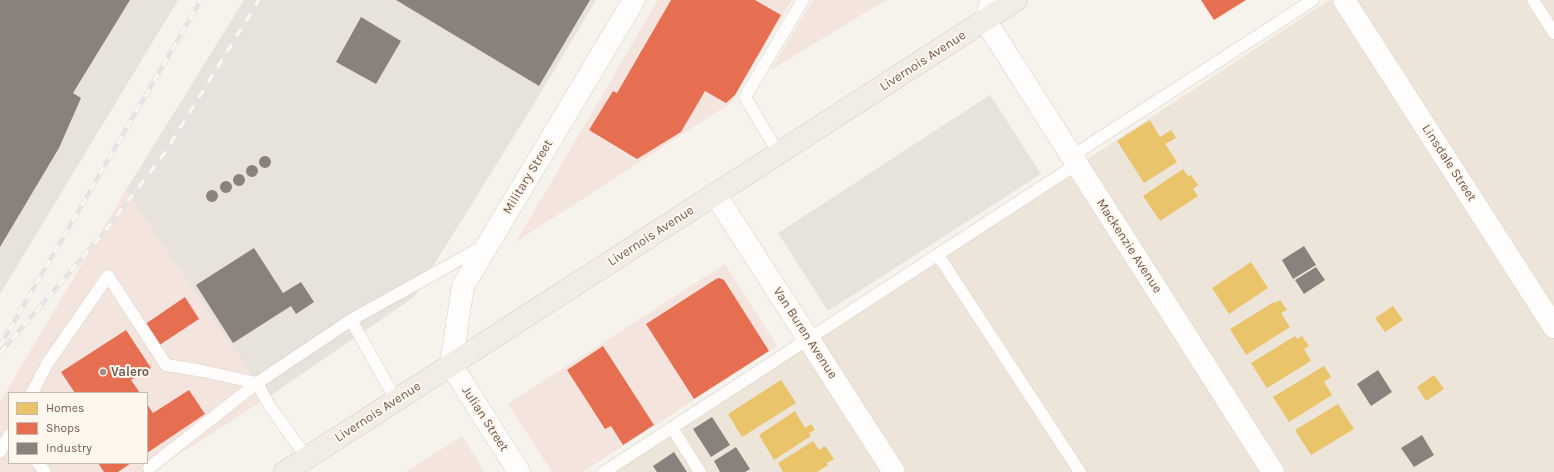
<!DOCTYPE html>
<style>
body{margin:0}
#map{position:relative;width:1554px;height:472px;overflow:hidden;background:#f6f2ec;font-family:Karla,sans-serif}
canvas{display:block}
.legend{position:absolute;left:8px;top:392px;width:140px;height:72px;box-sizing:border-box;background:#fdf7ee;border:1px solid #c5b8ae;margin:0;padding:5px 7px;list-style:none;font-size:12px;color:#725a4f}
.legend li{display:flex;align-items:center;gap:8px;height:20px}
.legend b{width:20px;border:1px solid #c5b8ae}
</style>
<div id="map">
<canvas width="1554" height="472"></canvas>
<ul class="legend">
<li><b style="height:11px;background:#e9c46a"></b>Homes</li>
<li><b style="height:11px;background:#e76f51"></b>Shops</li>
<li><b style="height:11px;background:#8a817c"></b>Industry</li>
</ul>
</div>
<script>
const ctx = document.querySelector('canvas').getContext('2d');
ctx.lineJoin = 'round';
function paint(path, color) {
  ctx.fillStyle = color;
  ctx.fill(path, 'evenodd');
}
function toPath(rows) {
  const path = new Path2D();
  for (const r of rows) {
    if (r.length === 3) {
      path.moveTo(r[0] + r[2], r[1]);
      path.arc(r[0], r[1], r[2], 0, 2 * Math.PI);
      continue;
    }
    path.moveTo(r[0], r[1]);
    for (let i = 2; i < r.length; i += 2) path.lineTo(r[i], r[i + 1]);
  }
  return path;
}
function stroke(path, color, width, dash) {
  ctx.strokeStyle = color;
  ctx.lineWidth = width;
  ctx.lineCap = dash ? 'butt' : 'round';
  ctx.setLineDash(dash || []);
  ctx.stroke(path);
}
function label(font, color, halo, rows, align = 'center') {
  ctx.font = font + ' Karla,sans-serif';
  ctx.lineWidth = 4;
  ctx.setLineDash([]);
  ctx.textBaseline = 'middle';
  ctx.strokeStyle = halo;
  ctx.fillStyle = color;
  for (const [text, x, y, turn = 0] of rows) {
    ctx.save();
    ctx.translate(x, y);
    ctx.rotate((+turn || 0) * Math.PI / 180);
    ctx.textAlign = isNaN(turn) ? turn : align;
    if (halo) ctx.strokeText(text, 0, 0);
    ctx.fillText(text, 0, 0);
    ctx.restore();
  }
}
const residential = toPath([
 [1329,0,1554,0,1554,472,613,472]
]);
const commercial = toPath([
 [658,0,792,0,732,102,516,242],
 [813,0,886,0,771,70],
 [126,190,267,398,152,472,0,472,0,402],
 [9,393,147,393,147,463,9,463],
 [725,264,777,346,583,472,552,472,508,404],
 [462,436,485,472,406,472]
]);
const industrial = toPath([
 [0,0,178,0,0,294],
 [244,0,596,0,540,94,414,297,267,398,126,190],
 [990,95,1041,174,828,311,778,233]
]);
const homes = toPath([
 [1150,120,1160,137,1171,130,1176,138,1165,144,1177,162,1144,183,1117,141],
 [1183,169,1188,176,1191,175,1198,185,1193,189,1198,196,1160,221,1143,196],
 [1251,262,1268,288,1229,314,1212,288],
 [1280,300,1287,310,1281,313,1290,327,1246,355,1230,329,1274,302,1275,303],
 [1393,306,1403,320,1385,332,1375,318],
 [1295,336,1297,339,1302,336,1309,346,1304,349,1311,361,1267,388,1251,363],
 [1324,366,1331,377,1324,382,1332,395,1289,422,1273,397],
 [1434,375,1444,389,1426,401,1417,387],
 [781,380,796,403,742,437,728,414],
 [1338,404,1354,429,1311,455,1295,430],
 [795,411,805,428,811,424,815,430,809,433,811,436,774,460,759,435],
 [813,441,819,450,825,446,834,459,827,463,828,465,817,472,783,472,778,463]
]);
const shops = toPath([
 [671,0,755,0,781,15,735,95,726,103,705,91,681,132,637,159,589,130,613,91,617,93],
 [1201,0,1246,0,1214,20],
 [719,278,724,280,769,351,694,399,646,324,716,279],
 [185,297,199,319,158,346,144,325],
 [126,330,151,368,131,380,140,393,75,393,61,372],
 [603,346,654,425,623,445,611,426,605,429,567,370],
 [189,390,205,414,147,453,147,404,153,413],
 [98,463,131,463,118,472,104,472]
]);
const industry = toPath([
 [0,0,130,0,73,93,81,98,59,148,0,247],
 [396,0,590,0,539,86],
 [361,17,401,41,376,84,336,62],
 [265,162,6],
 [252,171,6],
 [239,180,6],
 [226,187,6],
 [212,196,6],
 [1304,246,1316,265,1293,279,1282,260],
 [254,248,283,293,301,282,314,302,296,314,291,306,233,343,196,285],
 [1316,267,1325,280,1304,294,1295,280],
 [1378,370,1392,392,1371,406,1357,384],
 [712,417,730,445,711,457,693,429],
 [1422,435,1434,455,1414,467,1401,448],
 [736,447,750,469,745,472,720,472,714,461],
 [674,452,687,472,657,472,653,466]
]);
const lane = toPath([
 [1533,0,1554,33],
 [779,154,745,97,803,0],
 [1072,156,1313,0],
 [938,255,1080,472],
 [351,320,396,400],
 [32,393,47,364,108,276,166,365,203,371,257,383,351,320,482,247],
 [672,428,700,472],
 [0,452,9,435],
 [38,463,45,472],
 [149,468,257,383,269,405,307,458],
 [604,472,1077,164]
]);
const street = toPath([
 [992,0,985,20,1273,472],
 [1344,0,1554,327],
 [715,194,894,472],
 [519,472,451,365,463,286,634,0]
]);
const primary = toPath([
 [285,472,1016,0]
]);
const rail = toPath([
 [0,346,201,0],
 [0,353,102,235,164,154,259,0]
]);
const markers = [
 [103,372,4,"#a08f86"]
];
const streetNames = [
 ["Livernois Avenue",923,61,-33],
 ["Linsdale Street",1449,163,57],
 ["Military Street",528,177,-59],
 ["Livernois Avenue",651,236,-33],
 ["Mackenzie Avenue",1129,246,57],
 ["Van Buren Avenue",805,333,57],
 ["Livernois Avenue",378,412,-33],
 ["Julian Street",485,419,57]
];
const poiNames = [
 ["Valero",111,372]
];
paint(residential, '#eee5da');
paint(commercial, '#f3e5de');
paint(industrial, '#e8e2dd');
paint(homes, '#e9c46a');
paint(shops, '#e76f51');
paint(industry, '#8a817c');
stroke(lane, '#d5cfca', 13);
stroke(street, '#d5cfca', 23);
stroke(primary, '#d5ccc7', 23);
stroke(lane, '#fefdfc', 12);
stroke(street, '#fefdfc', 22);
stroke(primary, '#f1ede6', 22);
stroke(rail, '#e5e3e4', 4.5);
stroke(rail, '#fdf7ee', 3, [9]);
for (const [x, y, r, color] of markers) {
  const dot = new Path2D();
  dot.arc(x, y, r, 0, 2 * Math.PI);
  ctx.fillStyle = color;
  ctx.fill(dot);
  stroke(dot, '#fdf7ee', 1.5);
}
label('13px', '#725a4f', '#fdf7ee', streetNames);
label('bold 13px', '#725a4f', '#fdf7ee', poiNames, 'left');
</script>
